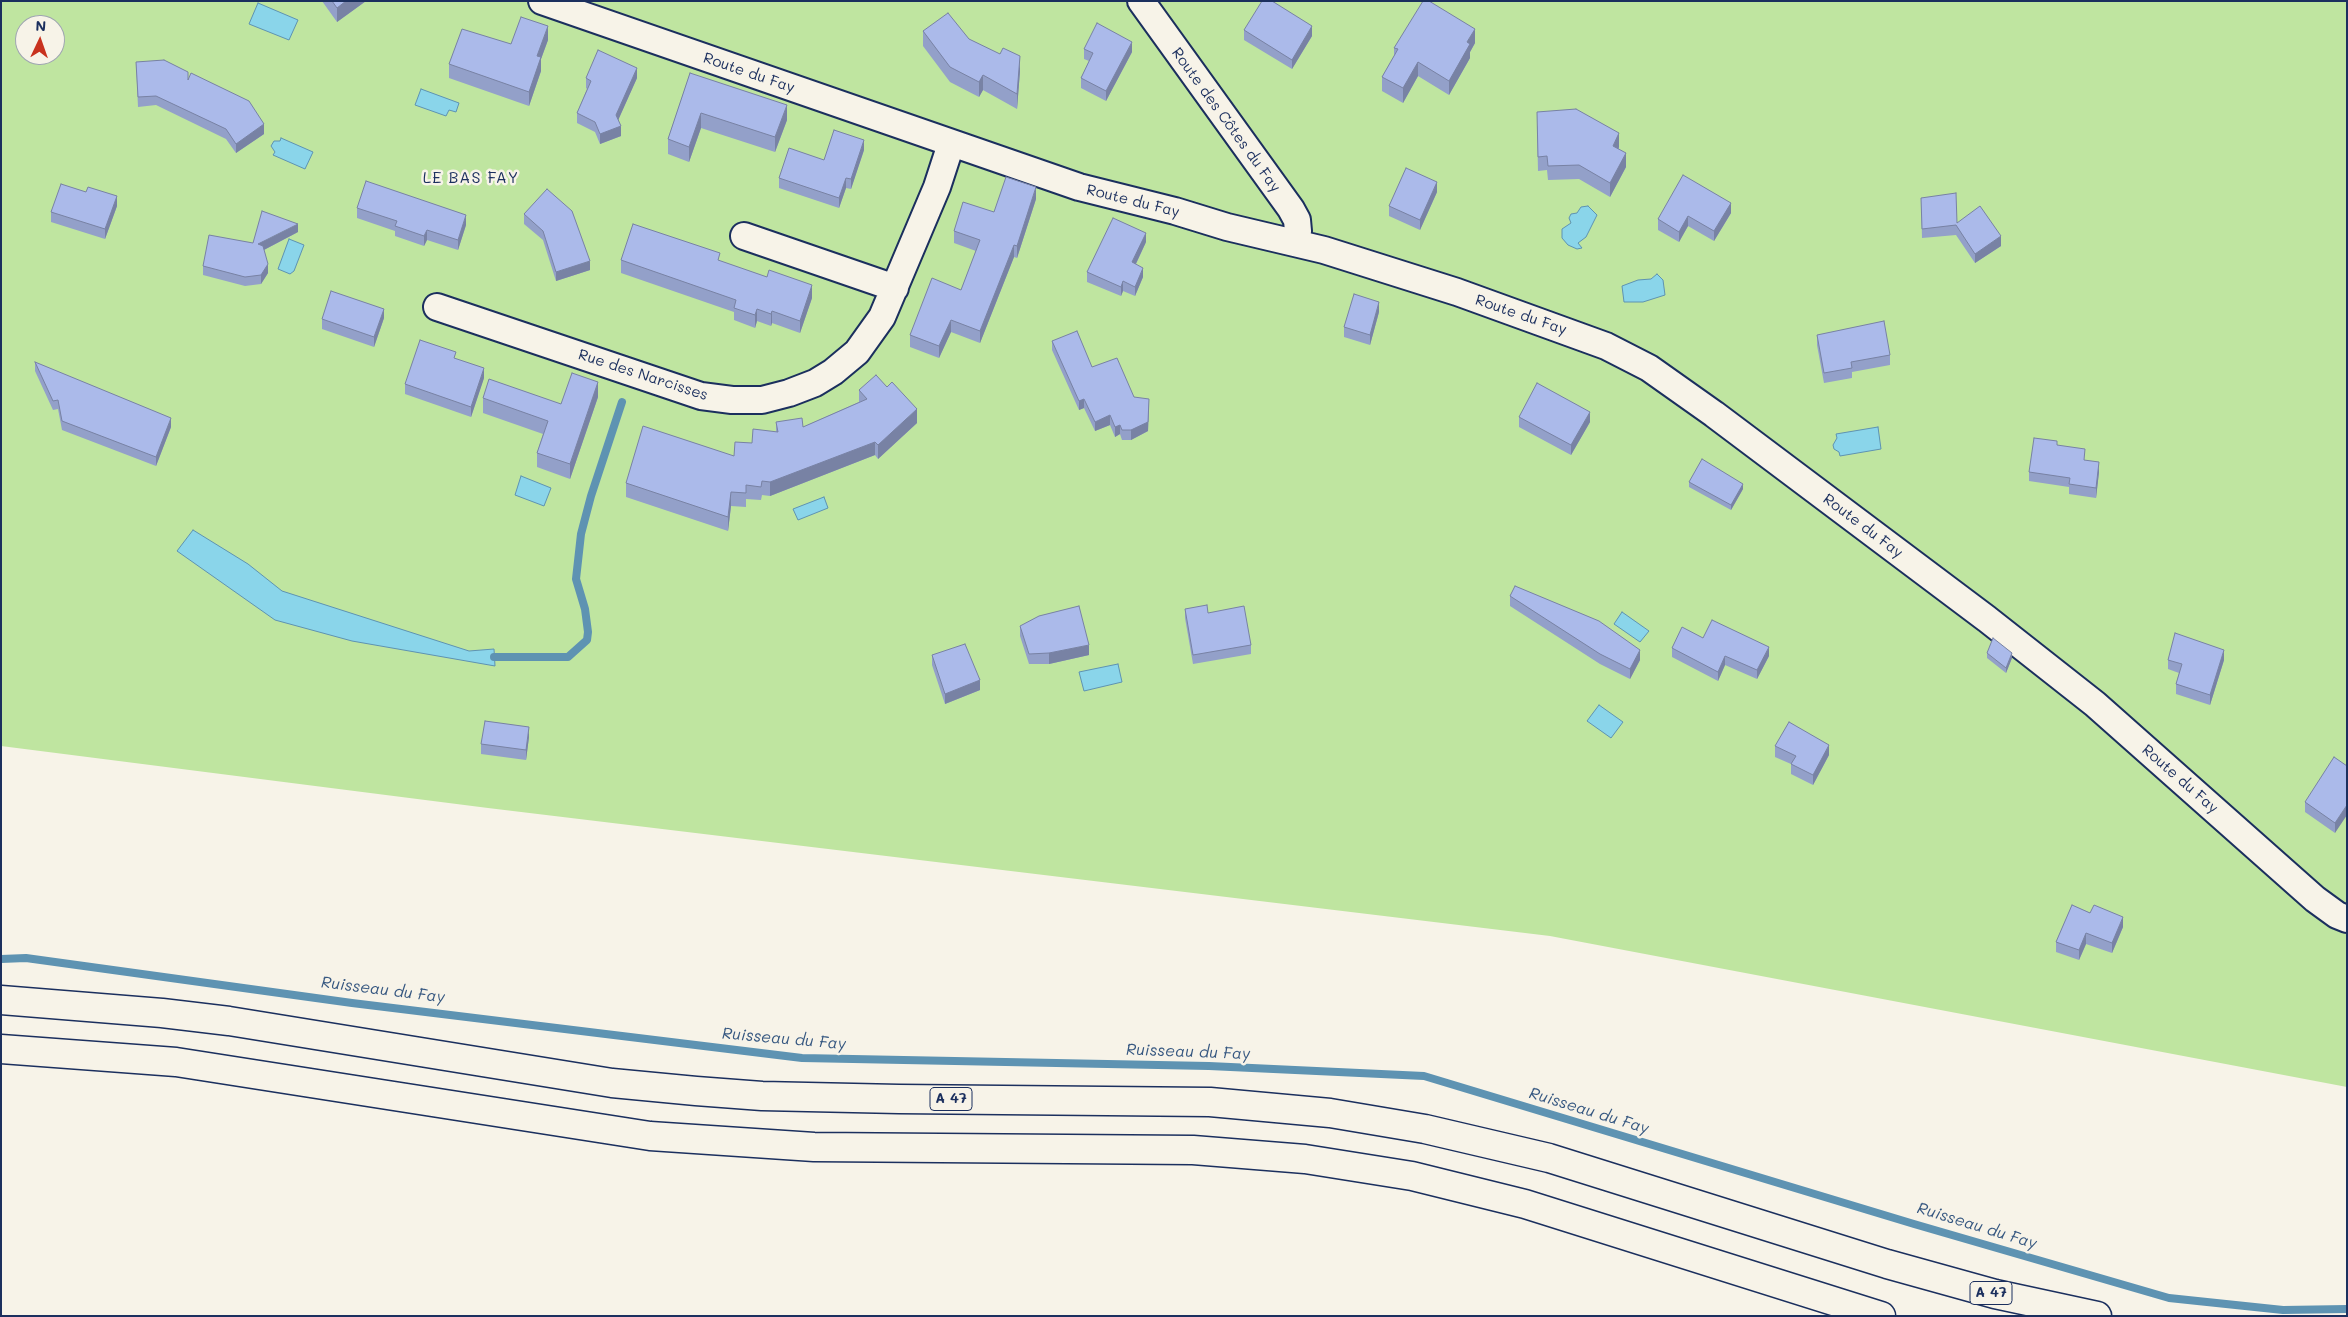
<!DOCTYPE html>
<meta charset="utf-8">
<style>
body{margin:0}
#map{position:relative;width:2348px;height:1317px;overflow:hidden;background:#f7f3e8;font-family:Mali,sans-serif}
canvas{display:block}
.frame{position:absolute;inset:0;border:2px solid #1b2f5e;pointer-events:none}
.north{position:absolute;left:15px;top:15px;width:50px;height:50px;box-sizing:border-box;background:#f7f3e8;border:1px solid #9fa5b1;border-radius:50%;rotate:3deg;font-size:14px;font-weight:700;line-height:20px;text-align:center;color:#1b2f5e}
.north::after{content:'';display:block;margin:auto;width:18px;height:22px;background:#c8321e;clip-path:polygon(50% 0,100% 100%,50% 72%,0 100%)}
</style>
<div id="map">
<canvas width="2348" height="1317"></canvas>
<div class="frame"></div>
<div class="north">N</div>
</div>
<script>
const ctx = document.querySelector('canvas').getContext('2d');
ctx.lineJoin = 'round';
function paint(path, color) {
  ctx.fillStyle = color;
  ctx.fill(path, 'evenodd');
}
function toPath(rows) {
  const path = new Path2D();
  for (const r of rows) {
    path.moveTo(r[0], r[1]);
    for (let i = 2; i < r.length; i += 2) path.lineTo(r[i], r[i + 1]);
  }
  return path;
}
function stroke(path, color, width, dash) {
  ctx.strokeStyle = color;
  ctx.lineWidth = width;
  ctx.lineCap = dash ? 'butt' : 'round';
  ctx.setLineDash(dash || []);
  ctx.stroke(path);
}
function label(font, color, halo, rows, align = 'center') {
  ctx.font = font + ' Mali,sans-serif';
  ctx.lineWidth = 5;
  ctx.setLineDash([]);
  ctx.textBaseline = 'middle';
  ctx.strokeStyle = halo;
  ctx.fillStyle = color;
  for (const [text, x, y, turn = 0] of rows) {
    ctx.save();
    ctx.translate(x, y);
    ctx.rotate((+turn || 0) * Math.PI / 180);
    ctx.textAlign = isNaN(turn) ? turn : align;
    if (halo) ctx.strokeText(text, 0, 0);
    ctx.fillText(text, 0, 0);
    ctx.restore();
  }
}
const green = toPath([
 [1,1,2347,1,2347,1087,1550,936,488,808,1,746],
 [25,25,55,25,55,55,25,55]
]);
const water = toPath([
 [258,3,298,20,289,40,249,24,258,3],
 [421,89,459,103,456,112,449,110,446,116,415,105,421,89],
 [281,138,313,152,305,169,273,155,275,152,271,146,274,141,280,141,281,138],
 [1588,206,1597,215,1586,237,1578,243,1582,248,1577,249,1568,245,1562,238,1562,229,1571,223,1569,218,1571,214,1577,213,1581,207,1588,206],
 [289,239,304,245,294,271,290,274,278,269,289,239],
 [1657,274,1663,280,1665,295,1643,302,1624,302,1622,286,1638,280,1651,279,1657,274],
 [1878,427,1881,449,1840,456,1839,452,1834,449,1833,445,1837,438,1836,434,1878,427],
 [521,476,551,488,544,506,515,495,521,476],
 [824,497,828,508,798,520,793,509,824,497],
 [193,530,248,564,282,591,469,651,494,649,495,666,352,641,275,620,177,551,193,530],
 [1622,612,1649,631,1640,642,1614,624,1622,612],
 [1118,664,1122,682,1084,691,1079,672,1118,664],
 [1599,705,1623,722,1611,738,1587,721,1599,705]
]);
const stream = toPath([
 [494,657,568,657,587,640,588,632,585,609,576,579,581,534,591,496,622,402],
 [1,959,26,958,352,1003,802,1058,1209,1066,1424,1076,1914,1224,2169,1298,2283,1310,2347,1309]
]);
const street = toPath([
 [542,1,1079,187,1175,211,1227,227,1324,250,1457,292,1606,346,1649,368,1714,414,1987,619,2095,704,2315,899,2337,915,2347,919],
 [1141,1,1291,209,1297,220,1298,231,1296,243],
 [744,236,895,288],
 [437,307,701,396,732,400,762,400,789,393,815,383,833,372,857,352,882,317,937,187,951,144]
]);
const highway = toPath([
 [1,1000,162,1013,229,1021,612,1083,696,1091,762,1096,899,1099,1210,1102,1330,1113,1425,1129,1549,1158,1887,1264,1995,1294,2097,1316],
 [1,1049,176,1062,650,1136,814,1147,1193,1150,1305,1159,1412,1176,1525,1204,1881,1316]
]);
const wall = toPath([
 [322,1,366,1,337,22],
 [1244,30,1312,36,1292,69,1244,40],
 [923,31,969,39,1020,71,1017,109,983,90,979,97,950,82,923,46],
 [548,40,541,59,541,71,529,106,449,78,449,64,511,44],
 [1475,43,1470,52,1470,58,1449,95,1418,76,1403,103,1382,91,1382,77,1394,56,1394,48],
 [1084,49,1132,52,1106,101,1081,88,1081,78,1089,61,1084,59],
 [136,62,188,80,264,134,236,153,226,139,156,105,138,107],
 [690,73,787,120,775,152,701,128,689,162,668,154,668,139],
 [586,78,637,78,618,120,621,136,600,144,595,132,577,123,577,113,587,89,586,88],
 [1537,126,1619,147,1619,149,1626,167,1610,197,1579,179,1548,180,1547,170,1538,171],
 [864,150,851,189,846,188,839,208,779,188,779,178,824,160],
 [86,192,117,206,105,239,51,222,51,212],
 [1437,192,1420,230,1389,216,1389,206],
 [1921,198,1957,223,2001,246,1975,263,1956,235,1922,238],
 [1036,199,1017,258,1014,257,980,343,951,332,939,358,910,347,910,335,961,290,976,251,954,243,954,231,994,212],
 [1731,203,1731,213,1714,241,1688,226,1679,242,1658,230,1658,219],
 [357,208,466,225,458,250,427,240,424,246,395,236,395,231,357,218],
 [524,214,590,270,556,281,543,240,524,224],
 [298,232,264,250,268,273,261,284,245,286,203,275,203,266,253,243],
 [1146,242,1136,264,1143,277,1135,296,1123,291,1121,296,1087,282,1087,272],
 [621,260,720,261,812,298,800,333,772,323,771,326,757,321,755,328,734,320,734,312,621,273],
 [1379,312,1370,345,1344,337,1344,327],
 [384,318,374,347,322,329,322,319],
 [1817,335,1890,355,1890,365,1852,372,1852,378,1824,383,1817,345],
 [1052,341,1092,367,1134,397,1149,408,1148,431,1131,440,1122,440,1120,434,1115,437,1110,425,1095,431,1084,408,1079,410,1052,350],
 [35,362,171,427,156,466,62,430,58,409,53,410,35,371],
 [484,378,471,417,405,394,405,384],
 [859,390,917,423,878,459,875,455,770,496,762,495,761,500,746,499,746,507,731,506,728,531,626,497,626,483,734,456,752,443,776,432,776,422,803,427,859,402],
 [598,397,570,479,537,467,537,453,543,434,483,413,483,398,561,404],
 [1519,417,1590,422,1571,455,1519,427],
 [2057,445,2084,460,2099,472,2096,498,2069,494,2069,487,2029,481,2029,472],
 [1689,482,1743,489,1731,510,1689,487],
 [1510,596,1640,660,1630,679,1600,664,1510,606],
 [1185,609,1208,613,1251,645,1251,654,1193,664,1185,618],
 [1020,626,1089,655,1049,664,1029,664,1020,636],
 [1703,638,1769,656,1757,679,1725,665,1718,681,1672,657,1672,648],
 [1987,653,2012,658,2006,673,1987,658],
 [932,655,980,690,945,704,932,665],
 [2168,660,2224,660,2210,705,2176,694,2176,684,2179,673,2168,669],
 [529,737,526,760,481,754,481,744],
 [1775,746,1829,755,1813,785,1791,774,1791,764,1775,757],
 [2347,766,2335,833,2305,812,2305,802],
 [2072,905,2123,927,2112,953,2086,944,2079,960,2056,952,2056,942]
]);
const shadedWall = toPath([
 [346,1,366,1,337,22,337,8],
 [548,26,548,40,541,59,541,71,529,106,529,92,537,56],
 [1312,26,1312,36,1292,69,1292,60],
 [1475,29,1475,43,1470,52,1470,58,1449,95,1449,81,1467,42],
 [1132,42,1132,52,1106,101,1106,91],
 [1020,56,1020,71,1017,109,1017,94],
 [1418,62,1418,76,1403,103,1403,88],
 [637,68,637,78,616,125,616,115],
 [983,75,983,90,979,97,979,82],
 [787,105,787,120,775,152,775,137],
 [701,113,701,128,689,162,689,147],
 [264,124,264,134,236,153,236,144],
 [621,126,621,136,600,144,600,134],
 [1619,133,1619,147,1613,160,1613,146],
 [864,140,864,150,851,189,851,179],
 [1626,153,1626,167,1610,197,1610,183],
 [846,178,846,188,839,208,839,198],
 [1437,182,1437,192,1420,230,1420,220],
 [1036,187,1036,199,1017,258,1017,246],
 [117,196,117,206,105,239,105,229],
 [1731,203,1731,213,1714,241,1714,231],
 [466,215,466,225,458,250,458,240],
 [1688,216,1688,226,1679,242,1679,232],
 [298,224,298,232,258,253,258,244],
 [427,230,427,240,424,246,424,236],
 [1146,233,1146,242,1132,272,1132,262],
 [2001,236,2001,246,1975,263,1975,254],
 [1014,245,1014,257,980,343,980,331],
 [590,261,590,270,556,281,556,272],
 [268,264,268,273,261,284,261,275],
 [1143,268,1143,277,1135,296,1135,287],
 [1123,281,1123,291,1121,296,1121,287],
 [812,285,812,298,800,333,800,321],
 [1379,302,1379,312,1370,345,1370,335],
 [384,309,384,318,374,347,374,337],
 [757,309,757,321,755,328,755,315],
 [772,311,772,323,771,326,771,314],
 [951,320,951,332,939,358,939,346],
 [484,368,484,378,471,417,471,407],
 [598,382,598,397,570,479,570,464],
 [1084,399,1084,408,1079,410,1079,401],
 [1149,399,1148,431,1131,440,1131,430],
 [917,409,917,423,878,459,878,445],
 [1590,412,1590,422,1571,455,1571,445],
 [1110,415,1110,425,1095,431,1095,422],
 [171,418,171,427,156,466,156,457],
 [1120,425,1120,434,1115,437,1115,427],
 [875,442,875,455,770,496,770,482],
 [2099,462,2099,472,2096,498,2096,488],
 [1743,484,1743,489,1731,510,1731,505],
 [731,492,731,506,728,531,728,517],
 [1089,645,1089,655,1049,664,1049,653],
 [1769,647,1769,656,1757,679,1757,670],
 [1640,650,1640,660,1630,679,1630,669],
 [2224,650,2224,660,2210,705,2210,695],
 [2012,653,2012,658,2006,673,2006,668],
 [1725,656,1725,665,1718,681,1718,672],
 [980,680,980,690,945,704,945,694],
 [529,727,529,737,526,760,526,750],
 [1829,745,1829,755,1813,785,1813,775],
 [2347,805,2347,815,2335,833,2335,823],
 [2123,917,2123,927,2112,953,2112,943],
 [2086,933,2086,944,2079,960,2079,950]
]);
const building = toPath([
 [332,1,346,1,337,8,332,1],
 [1262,1,1272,1,1312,26,1292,60,1244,30,1262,1],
 [1423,1,1429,1,1475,29,1467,42,1470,44,1449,81,1418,62,1403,88,1382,77,1398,49,1394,48,1423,1],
 [948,13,969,39,1000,54,1003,48,1020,56,1017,94,983,75,979,82,950,67,923,31,948,13],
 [521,17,548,26,537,56,541,57,529,92,449,64,462,29,511,44,521,17],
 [1097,23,1132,42,1106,91,1081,78,1093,53,1084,49,1097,23],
 [598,50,637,68,616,115,621,126,600,134,595,122,577,113,591,81,586,78,598,50],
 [164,60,188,72,188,80,191,73,249,101,264,124,236,144,226,129,156,96,138,97,136,62,164,60],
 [690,73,787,105,775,137,701,113,689,147,668,139,690,73],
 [1576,109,1619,133,1613,146,1626,153,1610,183,1579,165,1548,166,1547,156,1538,157,1537,112,1576,109],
 [834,130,864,140,851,179,846,178,839,198,779,178,789,148,824,160,834,130],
 [1406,168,1437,182,1420,220,1389,206,1406,168],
 [1683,175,1731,203,1714,231,1688,216,1679,232,1658,219,1683,175],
 [1006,177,1036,187,1017,246,1014,245,980,331,951,320,939,346,910,335,932,278,961,290,980,240,954,231,963,202,994,212,1006,177],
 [366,181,466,215,458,240,427,230,424,236,395,226,397,221,357,208,366,181],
 [61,184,86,192,88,187,117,196,105,229,51,212,61,184],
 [547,189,572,211,590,261,556,272,543,231,524,214,547,189],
 [1956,193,1957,223,1980,206,2001,236,1975,254,1956,225,1922,229,1921,198,1956,193],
 [262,211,298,224,258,244,263,246,268,264,261,275,245,277,203,266,209,235,253,243,262,211],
 [1113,218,1146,233,1132,262,1143,268,1135,287,1123,281,1121,287,1087,272,1113,218],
 [633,224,720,253,718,260,767,277,769,270,812,285,800,321,772,311,771,314,757,309,755,315,734,308,736,300,621,260,633,224],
 [331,291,384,309,374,337,322,319,331,291],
 [1354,294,1379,302,1370,335,1344,327,1354,294],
 [1884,321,1890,355,1851,362,1852,368,1824,373,1817,335,1884,321],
 [1077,331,1092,367,1117,358,1134,397,1149,399,1148,422,1131,430,1122,430,1120,425,1115,427,1110,415,1095,422,1084,399,1079,401,1052,341,1077,331],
 [420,340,456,352,454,358,484,368,471,407,405,384,420,340],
 [35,362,171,418,156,457,62,421,58,400,53,401,35,362],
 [572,373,598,382,570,464,537,453,548,421,483,398,489,379,561,404,572,373],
 [876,375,887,387,892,382,917,409,878,445,875,442,770,482,762,481,761,487,746,485,746,493,731,492,728,517,626,483,643,426,734,456,735,442,752,443,753,429,778,432,776,422,802,418,803,427,867,399,859,390,876,375],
 [1537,383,1590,412,1571,445,1519,417,1537,383],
 [2034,438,2057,441,2057,445,2085,449,2084,460,2099,462,2096,488,2069,484,2070,478,2029,472,2034,438],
 [1702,459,1743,484,1731,505,1689,482,1702,459],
 [1515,586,1599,621,1640,650,1630,669,1600,654,1510,596,1515,586],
 [1207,605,1208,613,1244,606,1251,645,1193,655,1185,609,1207,605],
 [1079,606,1089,645,1049,653,1029,654,1020,626,1039,616,1079,606],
 [1712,620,1769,647,1757,670,1725,656,1718,672,1672,648,1682,627,1703,638,1712,620],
 [2175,633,2224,650,2210,695,2176,684,2182,664,2168,660,2175,633],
 [1993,638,2012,653,2006,668,1987,653,1993,638],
 [965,644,980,680,945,694,932,655,965,644],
 [485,721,529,727,526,750,481,744,485,721],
 [1789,722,1829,745,1813,775,1791,764,1796,756,1775,746,1789,722],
 [2334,757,2347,766,2347,805,2335,823,2305,802,2334,757],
 [2072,905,2090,913,2094,905,2123,917,2112,943,2086,933,2079,950,2056,942,2072,905]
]);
const shields = [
 [951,1099,42],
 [1991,1293,42]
];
const shieldNames = [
 ["A 47",951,1099],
 ["A 47",1991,1293]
];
const streetNames = [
 ["Route du Fay",749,73,19],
 ["Route des Côtes du Fay",1226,120,54],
 ["Route du Fay",1133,201,14],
 ["Route du Fay",1521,315,19],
 ["Rue des Narcisses",643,375,18],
 ["Route du Fay",1863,526,37],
 ["Route du Fay",2180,779,41]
];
const neighbourhoodNames = [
 ["LE BAS FAY",471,178]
];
const waterNames = [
 ["Ruisseau du Fay",383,990,7],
 ["Ruisseau du Fay",784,1039,5],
 ["Ruisseau du Fay",1188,1052,2],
 ["Ruisseau du Fay",1589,1111,17],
 ["Ruisseau du Fay",1977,1226,17]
];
paint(green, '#bfe5a0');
paint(water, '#8ad5ea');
stroke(water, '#5e93b2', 1);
stroke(stream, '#5e93b2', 8);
stroke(street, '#1b2f5e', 30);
stroke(highway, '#1b2f5e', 31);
stroke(street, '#f7f3e8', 26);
stroke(highway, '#f7f3e8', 28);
paint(wall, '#93a0c9');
paint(shadedWall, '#7882a4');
paint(building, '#abbaea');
stroke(building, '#7882a4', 1);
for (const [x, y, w] of shields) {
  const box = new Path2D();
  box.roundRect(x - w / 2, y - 11.5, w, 23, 4);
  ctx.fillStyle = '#f7f3e8';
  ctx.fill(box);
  stroke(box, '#1b2f5e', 1);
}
label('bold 14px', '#1b2f5e', null, shieldNames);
label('15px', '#1b2f5e', '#f7f3e8', streetNames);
ctx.letterSpacing = '1px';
label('16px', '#1b2f5e', '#f7f3e8', neighbourhoodNames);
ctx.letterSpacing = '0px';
label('italic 16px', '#375881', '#f7f3e8', waterNames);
</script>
